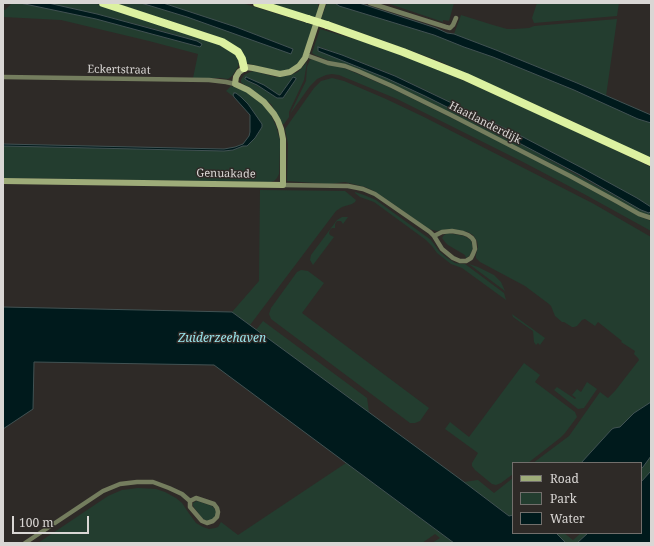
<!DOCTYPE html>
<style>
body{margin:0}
#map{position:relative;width:654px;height:546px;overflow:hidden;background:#2e2a27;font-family:"Noto Serif",serif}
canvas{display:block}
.frame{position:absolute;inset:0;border:4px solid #d9d6d4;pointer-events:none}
.legend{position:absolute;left:512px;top:462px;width:130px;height:72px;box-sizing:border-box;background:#2e2a27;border:1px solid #726f6c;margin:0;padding:5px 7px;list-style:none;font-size:12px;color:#d9d6d4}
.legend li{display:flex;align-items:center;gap:8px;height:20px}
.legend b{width:20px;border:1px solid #726f6c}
.scale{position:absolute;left:12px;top:516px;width:77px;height:18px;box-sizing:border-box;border:2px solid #d9d6d4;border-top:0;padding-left:5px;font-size:12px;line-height:14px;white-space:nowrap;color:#d9d6d4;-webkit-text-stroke:3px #2e2a27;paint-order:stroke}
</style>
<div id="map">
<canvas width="654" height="546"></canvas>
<div class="frame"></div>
<ul class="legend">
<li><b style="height:5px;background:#9eac79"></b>Road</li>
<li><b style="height:11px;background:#233d2f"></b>Park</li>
<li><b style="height:11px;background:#001a1c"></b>Water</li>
</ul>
<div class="scale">100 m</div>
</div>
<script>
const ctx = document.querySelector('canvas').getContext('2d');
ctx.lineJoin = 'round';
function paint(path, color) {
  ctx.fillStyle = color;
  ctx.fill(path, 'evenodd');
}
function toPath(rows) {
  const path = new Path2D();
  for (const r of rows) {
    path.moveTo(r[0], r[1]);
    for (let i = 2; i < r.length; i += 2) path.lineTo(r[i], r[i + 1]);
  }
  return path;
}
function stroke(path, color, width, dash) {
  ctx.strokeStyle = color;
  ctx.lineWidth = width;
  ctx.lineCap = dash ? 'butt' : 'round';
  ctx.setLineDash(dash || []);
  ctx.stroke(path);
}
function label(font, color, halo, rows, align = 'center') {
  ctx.font = font + ' "Noto Serif",serif';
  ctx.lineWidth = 3;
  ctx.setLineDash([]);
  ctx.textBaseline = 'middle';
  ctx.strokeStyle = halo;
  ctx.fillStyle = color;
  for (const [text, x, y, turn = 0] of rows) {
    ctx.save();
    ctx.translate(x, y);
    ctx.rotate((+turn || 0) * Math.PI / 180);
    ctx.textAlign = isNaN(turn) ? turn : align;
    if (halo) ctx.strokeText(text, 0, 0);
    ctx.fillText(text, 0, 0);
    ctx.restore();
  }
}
const green = toPath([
 [13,3,20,3,96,19,199,47,201,46,197,41,159,30,97,14,48,3,94,3,204,37,236,53,239,62,238,67,232,76,228,79,221,78,193,78,198,54,149,41,61,20,3,17,3,10,5,10,11,4],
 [109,3,141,3,293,49,236,27,163,3,242,3,313,25,303,56,300,61,292,69,283,71,277,71,246,63,242,53],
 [267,3,318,3,318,11,316,18],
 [327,3,335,3,339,6,434,35,464,47,493,57,574,90,638,119,651,123,651,159,572,121,439,61,370,36,321,19],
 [387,3,454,3,449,21,443,20,443,22],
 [537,3,619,3,617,16,534,23,532,18],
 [461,15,493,25,507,29,514,29,529,28,534,26,617,19,606,96,577,83,496,50,454,34],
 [320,29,368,43,436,68,569,128,651,167,651,207,637,198,584,169,523,137,419,87,389,73,342,55,320,47,318,47,318,51,341,59,402,85,519,143,641,210,649,213,651,211,651,216,643,215,561,169,417,96,315,55,312,53],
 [311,59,344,68,391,88,537,160,635,214,651,221,651,231,584,194,523,162,397,99,339,75,332,74,326,75,317,79,310,86,290,114,306,81,307,67,310,60],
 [307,62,304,80,289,112,289,117,284,124,282,124,271,104,249,87,243,84,241,82,241,80,244,75,250,72,253,71,276,77,291,75,298,72],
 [246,77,264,85,279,95,280,95,293,77,296,78,296,79,283,98,277,98,263,89,248,81,245,79,245,78],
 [332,78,344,81,386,99,424,117,594,204,651,237,651,471,641,482,641,463,533,463,569,436,600,392,608,398,615,391,639,360,638,358,634,354,635,351,621,342,622,341,598,322,595,326,585,319,582,320,577,326,574,327,572,327,564,322,562,322,555,316,551,306,549,304,525,286,480,262,476,258,476,255,478,247,477,241,473,235,468,232,452,229,437,231,429,229,374,191,365,187,345,182,329,184,287,181,288,144,285,129,314,88,321,81],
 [231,86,244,90,261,102,270,113,276,126,280,140,280,148,279,174,277,178,274,181,271,182,3,178,3,146,224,151,233,150,243,146,246,146,255,138,262,127,241,97,236,93,234,93,233,95,234,97,226,91],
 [260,190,345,191,356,200,355,202,352,204,342,207,336,211,250,325,232,312,259,281],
 [355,192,364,195,376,200,427,237,431,240,439,251,446,257,455,263,465,264,504,293,506,300,462,268,451,264,437,253,432,246,426,240,374,202,360,197,355,193],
 [342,217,348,217,343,224,341,221,337,221,335,224,335,228,332,228,330,230,329,233,330,235,334,237,313,265,310,260,311,255,337,220],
 [448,233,464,236,471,240,473,248,471,253,469,256,466,258,465,255,448,245,445,242,442,238,444,235],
 [469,264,478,267,494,275,501,282,505,291],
 [301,270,308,271,324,283,302,313,429,408,420,421,415,423,410,423,271,319,269,314,271,308,297,272],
 [512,314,545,338,540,345,538,343,536,345,534,342,533,331,513,317],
 [263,321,367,398,369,412,256,330],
 [524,363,540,375,535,382,575,412,577,417,565,433,560,438,528,463,513,463,513,474,501,483,496,485,492,484,475,470,472,466,472,463,478,453,445,429,450,422,469,437],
 [587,382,597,389,584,408,578,409,554,390,557,387,575,399,576,398,572,395,577,389,581,392],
 [346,463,454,543,432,543,440,538,435,534,422,543,38,543,108,496,122,490,138,488,156,489,165,492,176,498,182,503,188,512,196,523,203,527,209,529,215,528,218,527,221,522,238,535],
 [513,478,513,515,509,516,464,482,478,480,494,493],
 [197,501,212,506,214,508,216,511,216,514,213,519,208,521,205,520,202,518,193,506,193,503],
 [556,533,564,533,573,540,581,533,588,533,577,543,566,543]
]);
const water = toPath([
 [20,3,48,3,97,14,197,41,202,44,201,46,200,47,96,19,20,3],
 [141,3,163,3,236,27,293,49,291,54,187,17,141,3],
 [335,3,359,3,436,28,447,33,454,34,496,50,577,83,651,115,651,123,638,119,574,90,493,57,464,47,434,35,339,6,335,3],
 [318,47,342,55,395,76,523,137,584,169,637,198,651,207,651,211,649,213,641,210,580,175,519,143,425,96,386,78,318,51,318,47],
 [246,77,264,85,279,95,280,95,293,77,296,78,296,79,283,98,277,98,257,85,248,81,245,79,245,78,246,77],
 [234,93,236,93,241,97,248,104,262,124,262,127,255,138,247,146,243,146,233,150,224,151,3,146,3,144,224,149,235,147,243,144,249,136,250,132,250,115,234,97,233,95,234,93],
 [3,307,232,312,460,479,509,516,513,515,513,533,556,533,566,543,454,543,214,365,34,362,33,409,3,429,3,307],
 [651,402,651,456,643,467,641,469,641,463,581,463,612,429,614,428,620,427,634,413,651,402],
 [651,471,651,543,577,543,588,533,641,533,641,482,651,471]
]);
const street = toPath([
 [370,3,446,27,450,28,453,25,456,18],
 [306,55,328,63,345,66,358,71,392,86,451,115,570,176,616,201,639,214,651,218],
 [3,77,209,80,226,82,235,84],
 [283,185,348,186,363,189,375,194,430,232,434,236,442,249,453,258,460,261,466,261,471,258,473,254,475,249,474,241,472,238,468,235,463,233,452,231,442,232,434,236],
 [25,543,103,491,120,484,137,482,153,482,169,488,182,494,190,501,190,507,202,521,207,523,213,521,217,517,218,512,217,508,214,504,196,498,190,501]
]);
const secondary = toPath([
 [3,181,283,185,283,139,281,129,278,121,274,114,264,102,248,90,235,84,236,77,239,72,246,67,253,68,280,74,290,72,299,66,305,58,323,3]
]);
const highway = toPath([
 [103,3,222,42,238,52,242,59,244,68],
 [257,3,308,19],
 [327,25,403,52,466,77,651,162]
]);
const highwayBridge = toPath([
 [308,19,327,25]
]);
const streetNames = [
 ["Eckertstraat",119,70,1],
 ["Haatlanderdijk",485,123,27],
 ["Genuakade",226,174,1]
];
const waterNames = [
 ["Zuiderzeehaven",222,339]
];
paint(green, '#233d2f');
paint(water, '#001a1c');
stroke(water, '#415253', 1);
stroke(street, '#747d5e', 4.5);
stroke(secondary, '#9eac79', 6);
stroke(highway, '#dcf1a1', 8);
stroke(highwayBridge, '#dcf1a1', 8);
label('11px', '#d9d6d4', '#2e2a27', streetNames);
label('italic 12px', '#99e5ec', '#2e2a27', waterNames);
</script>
